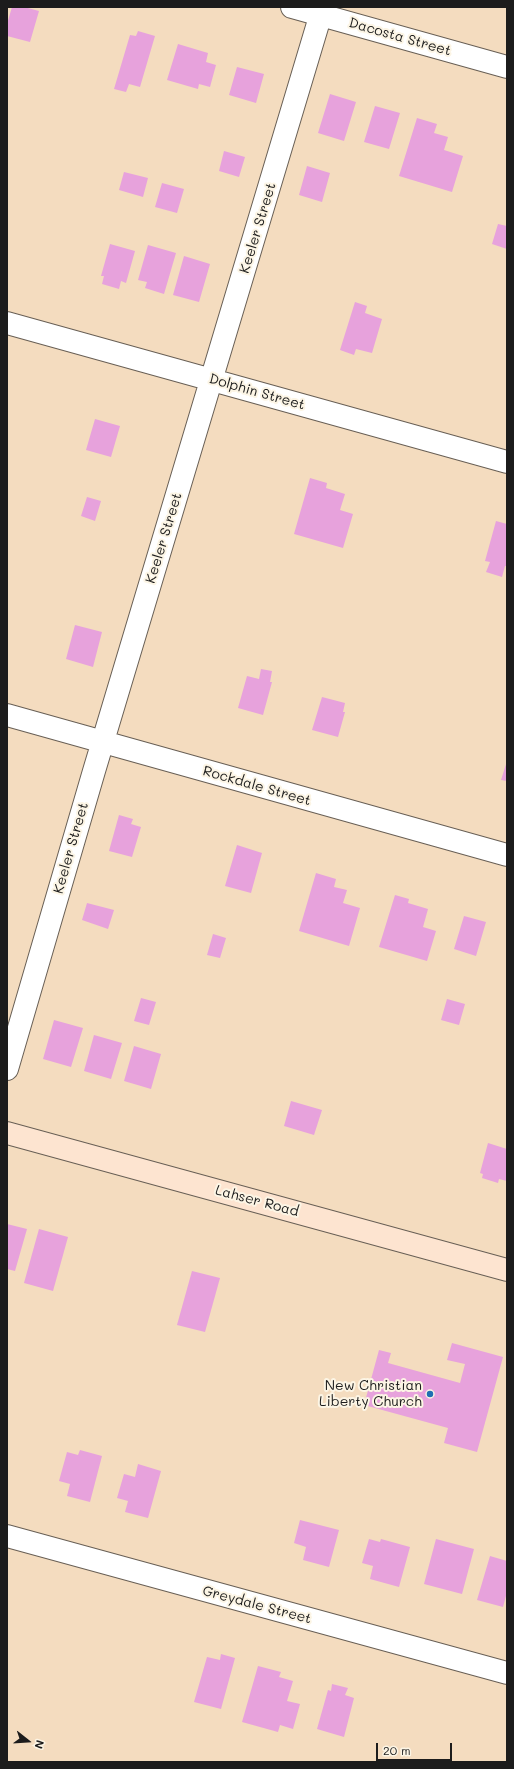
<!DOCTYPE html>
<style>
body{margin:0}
#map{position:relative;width:514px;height:1769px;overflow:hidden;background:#f4dcbf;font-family:Mali,sans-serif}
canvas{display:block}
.frame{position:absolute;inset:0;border:8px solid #1c1c1c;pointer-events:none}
.north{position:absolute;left:8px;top:1721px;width:40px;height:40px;-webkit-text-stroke:3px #fcf5e5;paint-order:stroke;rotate:107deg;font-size:11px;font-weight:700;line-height:16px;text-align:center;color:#1c1c1c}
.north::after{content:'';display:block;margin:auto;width:14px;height:18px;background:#1c1c1c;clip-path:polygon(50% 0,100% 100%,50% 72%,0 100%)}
.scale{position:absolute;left:376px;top:1743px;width:76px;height:18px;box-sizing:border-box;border:2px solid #1c1c1c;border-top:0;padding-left:5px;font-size:12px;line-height:14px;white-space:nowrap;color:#1c1c1c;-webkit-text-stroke:3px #fcf5e5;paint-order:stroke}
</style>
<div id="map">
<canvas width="514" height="1769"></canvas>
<div class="frame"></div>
<div class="north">N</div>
<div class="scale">20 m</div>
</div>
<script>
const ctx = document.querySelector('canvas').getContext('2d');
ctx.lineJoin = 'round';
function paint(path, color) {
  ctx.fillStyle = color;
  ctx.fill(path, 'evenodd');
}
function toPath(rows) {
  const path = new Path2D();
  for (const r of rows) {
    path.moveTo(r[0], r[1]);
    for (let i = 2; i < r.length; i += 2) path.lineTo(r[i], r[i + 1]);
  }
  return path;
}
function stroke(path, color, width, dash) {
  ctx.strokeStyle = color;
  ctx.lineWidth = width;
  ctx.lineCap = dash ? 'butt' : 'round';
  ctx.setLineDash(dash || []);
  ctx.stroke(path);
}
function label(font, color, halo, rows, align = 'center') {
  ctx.font = font + ' Mali,sans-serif';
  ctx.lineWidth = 4;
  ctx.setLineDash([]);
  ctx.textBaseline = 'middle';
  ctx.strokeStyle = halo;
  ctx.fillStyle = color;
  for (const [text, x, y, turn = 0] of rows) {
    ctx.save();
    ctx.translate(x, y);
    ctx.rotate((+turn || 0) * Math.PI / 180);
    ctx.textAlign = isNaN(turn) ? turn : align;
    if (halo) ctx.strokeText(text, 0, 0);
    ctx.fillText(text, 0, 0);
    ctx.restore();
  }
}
const building = toPath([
 [12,7,24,7,39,11,30,42,7,36,7,24],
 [138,31,155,36,140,87,129,84,126,92,114,89,130,35,136,36],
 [178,44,208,53,206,62,216,65,210,87,199,84,198,89,167,80],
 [237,67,264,74,256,103,229,95],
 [330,94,356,102,344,141,318,133],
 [375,106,400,113,389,149,364,142],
 [417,118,437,124,434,133,448,137,444,150,463,156,452,192,399,176],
 [224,151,245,157,239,177,219,171],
 [307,166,330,173,322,202,299,195],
 [124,172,148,178,143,197,119,190],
 [162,183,184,189,177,213,155,207],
 [498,224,507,226,507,249,492,244],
 [110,244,135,251,126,283,121,281,119,289,102,284,104,276,101,276],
 [148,245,176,253,164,294,145,288,147,282,138,280],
 [184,256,210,264,199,302,173,295],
 [355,302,367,306,365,313,382,319,372,353,356,349,354,355,340,350],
 [95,419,120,426,111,457,86,450],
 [310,478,327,483,326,488,345,494,340,510,353,514,343,548,294,534],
 [87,497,101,501,95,521,81,516],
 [496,521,507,524,507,566,505,566,502,577,486,572,490,562,485,561],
 [75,625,102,632,93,667,66,659],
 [261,669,272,671,270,682,272,682,263,715,238,708,247,676,259,679],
 [322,697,345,703,343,712,345,712,338,737,312,730],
 [507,761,507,781,501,780],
 [119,815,133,819,131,824,141,827,132,857,109,851],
 [237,845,262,853,251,893,225,886],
 [316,873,336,879,334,887,347,890,343,903,360,908,349,946,299,931],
 [395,895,409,899,408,903,428,909,423,927,436,931,427,961,379,947],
 [87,903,114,910,108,929,82,920],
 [464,916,486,922,476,956,454,949],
 [213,934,226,938,220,958,207,955],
 [141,998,156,1002,149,1025,134,1021],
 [447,999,465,1004,459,1025,441,1020],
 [54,1020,83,1028,71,1067,43,1059],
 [94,1035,122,1043,111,1079,84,1071],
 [134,1046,161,1054,151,1089,124,1081],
 [291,1101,322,1110,314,1135,284,1126],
 [488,1143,507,1149,507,1181,499,1179,498,1183,482,1178,483,1174,480,1173],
 [7,1224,27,1229,15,1271,7,1269],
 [39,1229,68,1237,53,1291,24,1283],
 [192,1271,220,1278,205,1332,177,1325],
 [452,1343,503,1357,477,1452,444,1443,448,1428,364,1405,379,1350,391,1353,388,1363,460,1383,465,1364,447,1360],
 [80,1450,102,1456,90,1502,67,1496,70,1484,59,1481,67,1452,78,1455],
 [138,1464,161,1471,148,1518,125,1512,128,1501,117,1498,124,1474,135,1477],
 [300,1520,339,1530,329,1567,303,1560,306,1547,294,1543],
 [369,1539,380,1542,381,1539,410,1547,399,1587,370,1579,373,1566,362,1563],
 [436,1539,474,1549,462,1594,424,1584],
 [490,1556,507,1561,507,1592,503,1607,477,1600],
 [221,1654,235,1658,221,1709,194,1702,207,1657,220,1660],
 [258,1666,281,1672,279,1677,293,1681,287,1701,300,1704,293,1729,280,1725,278,1732,242,1722],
 [332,1684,348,1688,345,1695,354,1698,344,1737,317,1729,328,1690,331,1691]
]);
const minor = toPath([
 [292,7,507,67],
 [7,323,507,462],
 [7,715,507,855],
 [7,1069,94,771,323,7],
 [7,1536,507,1673]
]);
const secondary = toPath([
 [7,1133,507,1270]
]);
const markers = [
 [430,1394,4,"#1f6fb2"]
];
const streetNames = [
 ["Dacosta Street",400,37,16],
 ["Keeler Street",258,228,-73],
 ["Dolphin Street",257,392,16],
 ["Keeler Street",164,538,-73],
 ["Rockdale Street",257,786,16],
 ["Keeler Street",71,848,-74],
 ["Lahser Road",257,1201,15],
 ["Greydale Street",257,1605,15]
];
const poiNames = [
 ["New Christian",422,1386],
 ["Liberty Church",422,1402]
];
paint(building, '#e7a2dc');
stroke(minor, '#685f55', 24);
stroke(secondary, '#685f55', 24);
stroke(minor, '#fff', 22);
stroke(secondary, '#fde4d0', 22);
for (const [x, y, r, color] of markers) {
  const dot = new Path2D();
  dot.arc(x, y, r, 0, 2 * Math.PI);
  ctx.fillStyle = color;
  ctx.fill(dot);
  stroke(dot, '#fcf5e5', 1.5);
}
label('14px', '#1c1c1c', '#fcf5e5', streetNames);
label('14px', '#1c1c1c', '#fcf5e5', poiNames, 'right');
</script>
